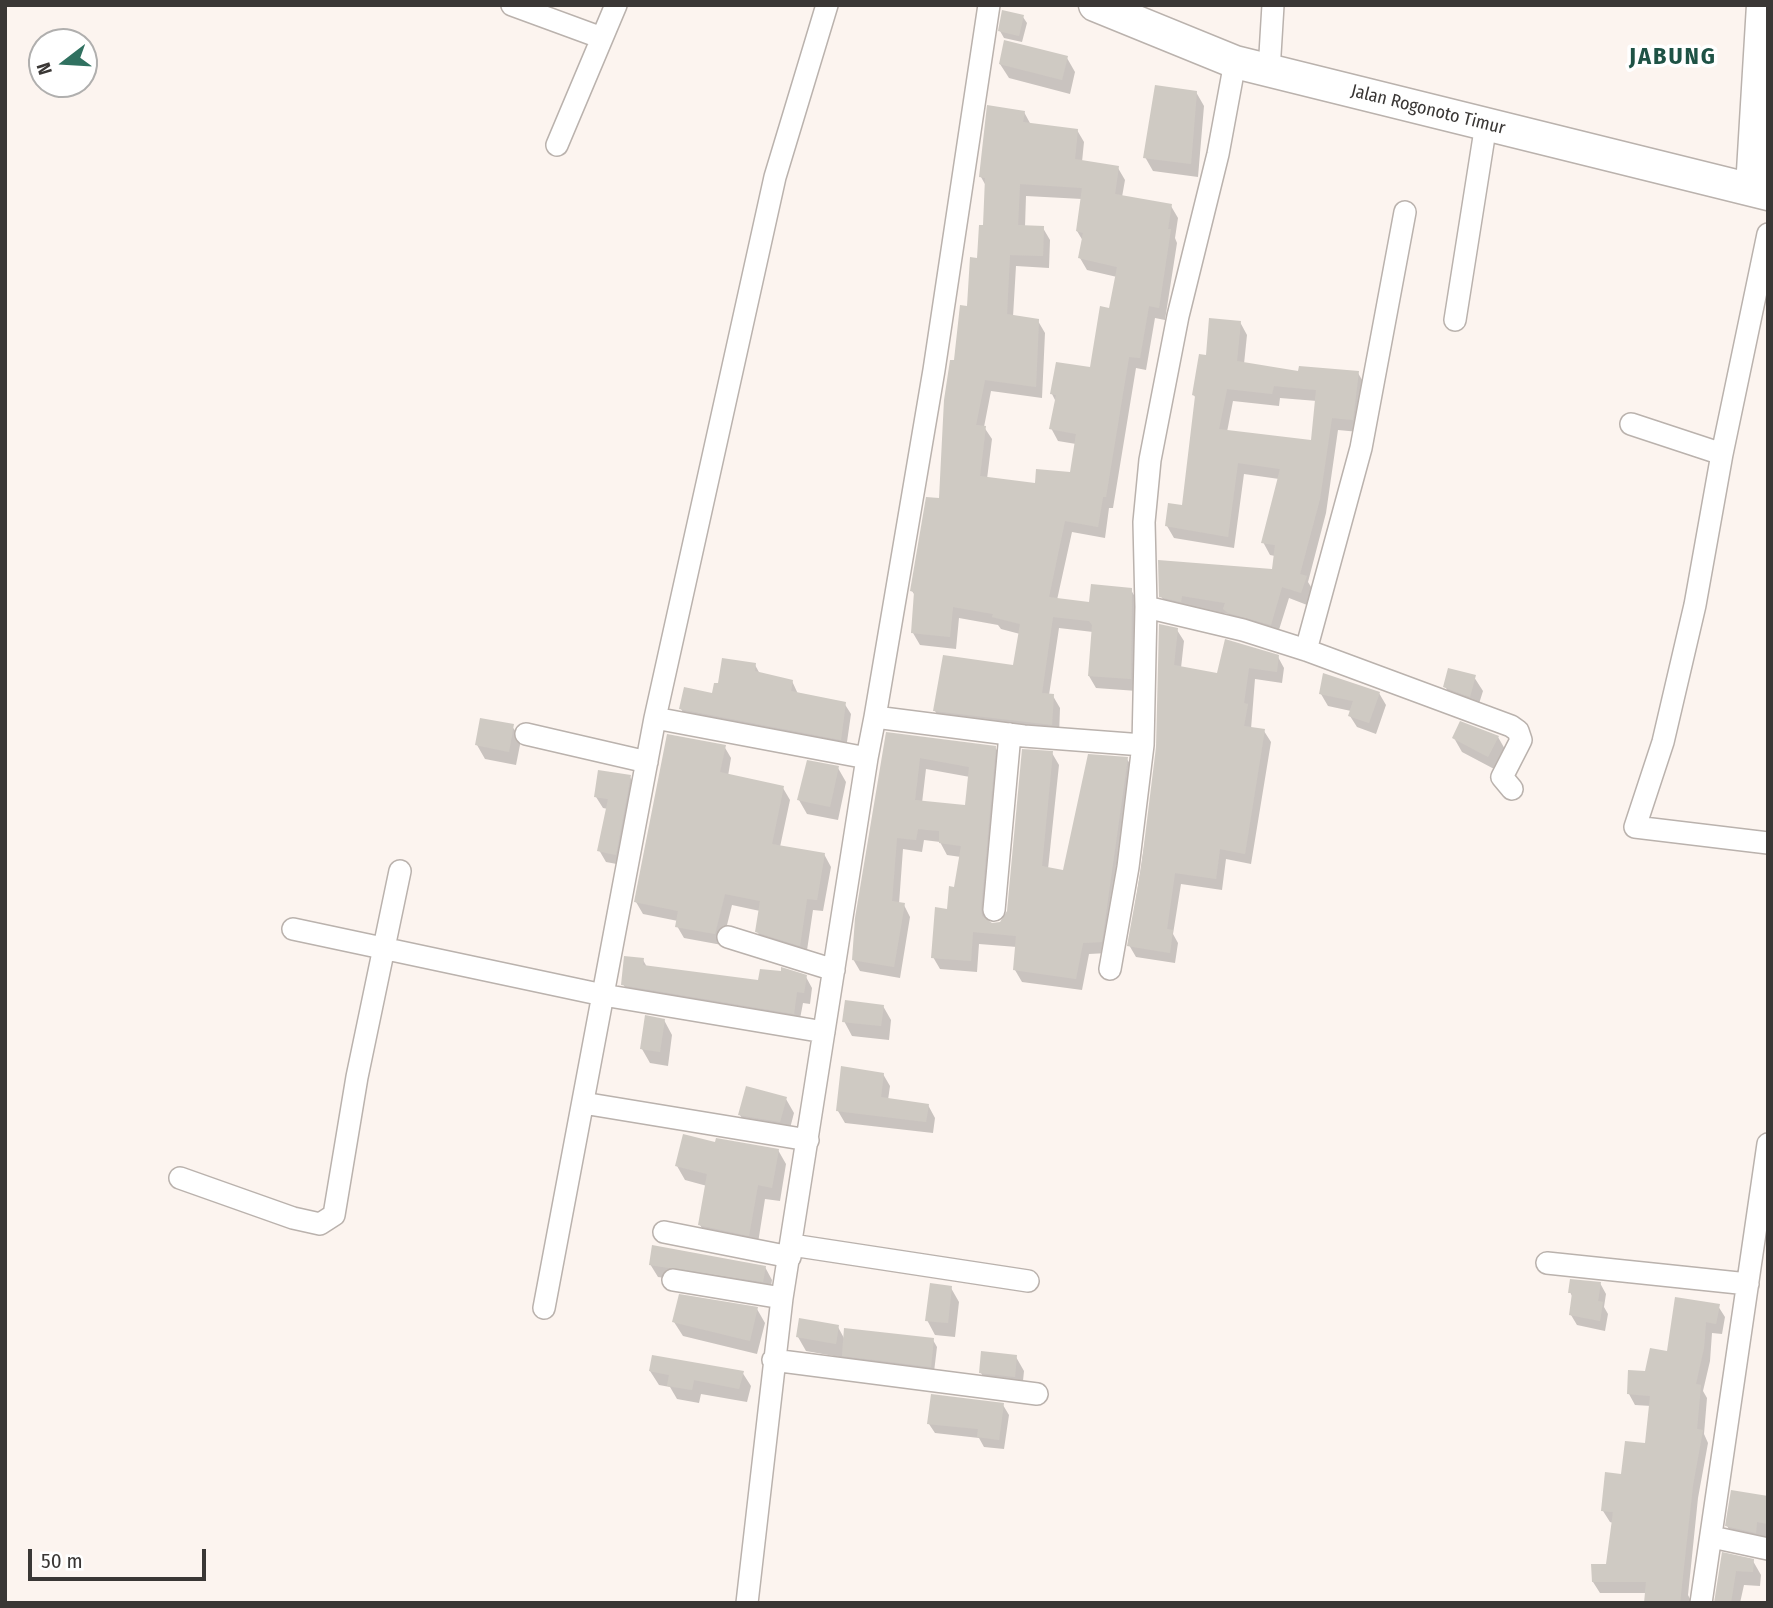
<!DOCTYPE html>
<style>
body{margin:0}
#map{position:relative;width:1773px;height:1608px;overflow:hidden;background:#fcf4ef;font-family:"Fira Sans Condensed",sans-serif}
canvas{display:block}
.frame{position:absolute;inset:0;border:7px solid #3a3735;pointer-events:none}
.north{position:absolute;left:28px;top:28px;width:70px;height:70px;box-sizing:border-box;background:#fff;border:2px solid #b0afae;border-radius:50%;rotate:253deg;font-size:19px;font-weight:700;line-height:28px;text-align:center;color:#3a3735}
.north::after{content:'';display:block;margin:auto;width:24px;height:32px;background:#307160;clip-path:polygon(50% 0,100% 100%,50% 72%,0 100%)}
.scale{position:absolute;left:28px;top:1549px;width:178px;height:32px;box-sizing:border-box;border:4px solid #3a3735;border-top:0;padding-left:9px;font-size:21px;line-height:24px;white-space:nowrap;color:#3a3735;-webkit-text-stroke:5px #fff;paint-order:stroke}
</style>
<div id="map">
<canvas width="1773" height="1608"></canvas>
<div class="frame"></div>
<div class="north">N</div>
<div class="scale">50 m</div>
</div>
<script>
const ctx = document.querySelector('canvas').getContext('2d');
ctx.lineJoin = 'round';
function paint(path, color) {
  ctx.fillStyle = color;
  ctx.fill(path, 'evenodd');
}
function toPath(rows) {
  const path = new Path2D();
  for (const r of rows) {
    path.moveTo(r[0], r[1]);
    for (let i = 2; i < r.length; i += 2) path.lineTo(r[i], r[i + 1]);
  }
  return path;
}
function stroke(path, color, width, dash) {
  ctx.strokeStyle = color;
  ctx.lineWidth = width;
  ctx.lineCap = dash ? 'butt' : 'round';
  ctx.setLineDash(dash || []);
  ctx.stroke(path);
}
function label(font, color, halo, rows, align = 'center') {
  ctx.font = font + ' "Fira Sans Condensed",sans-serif';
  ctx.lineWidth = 7;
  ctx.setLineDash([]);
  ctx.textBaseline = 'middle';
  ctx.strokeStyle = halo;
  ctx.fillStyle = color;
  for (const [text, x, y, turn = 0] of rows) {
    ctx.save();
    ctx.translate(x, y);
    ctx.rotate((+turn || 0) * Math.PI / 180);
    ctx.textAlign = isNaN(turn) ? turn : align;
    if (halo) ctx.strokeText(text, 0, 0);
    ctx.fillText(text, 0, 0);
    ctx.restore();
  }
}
const shadow = toPath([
 [1023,17,1027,23,1022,42,1004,38,1000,31],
 [1067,58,1075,72,1070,94,1009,78,1000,64],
 [1196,92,1204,106,1198,177,1153,171,1145,157],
 [1024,112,1031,125,1077,130,1084,142,1082,162,1118,168,1125,180,1122,197,1171,206,1178,218,1175,238,1177,243,1165,320,1155,318,1146,370,1136,368,1113,508,1109,508,1105,538,1072,532,1057,600,1090,604,1131,590,1138,602,1137,691,1096,688,1089,676,1093,632,1059,628,1049,695,1053,696,1060,708,1059,736,942,723,935,711,1015,667,1020,634,1001,629,998,625,959,618,956,649,920,645,913,633,916,597,912,591,941,500,955,362,985,227,986,186,981,177],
 [1026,196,1082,199,1077,231,1083,241,1080,258,1087,270,1117,277,1111,310,1091,369,1052,394,1056,402,1051,428,1058,441,1076,444,1071,474,1037,485,987,479,992,439,984,427,991,391,1042,398,1045,333,1038,321,1013,317,1016,266,1049,268,1050,240,1043,228,1025,227],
 [1240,322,1247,335,1244,364,1300,373,1358,373,1365,385,1359,432,1338,430,1326,513,1308,582,1313,590,1307,605,1289,598,1277,636,1232,621,1228,614,1188,608,1168,609,1161,596,1273,571,1275,556,1270,555,1263,542,1279,479,1244,474,1234,548,1174,538,1167,526,1183,507,1196,399,1194,395,1207,358],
 [1280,398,1317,401,1313,442,1227,432,1233,401,1279,406],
 [1177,630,1184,641,1181,668,1219,675,1278,657,1284,668,1282,683,1255,679,1251,729,1264,731,1271,742,1251,864,1226,859,1222,890,1181,884,1173,934,1178,943,1175,963,1136,957,1129,945],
 [755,665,760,674,792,681,798,694,844,703,851,714,846,749,687,719,681,709,714,695,719,685],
 [1474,677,1483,691,1477,710,1453,701,1445,686],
 [1379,693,1386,705,1376,734,1357,727,1350,716,1351,711,1328,706,1321,694],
 [512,726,521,740,516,765,485,759,477,745],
 [887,734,995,747,1002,759,987,920,992,925,1001,923,1009,912,1052,753,1059,765,1048,869,1064,872,1127,759,1134,771,1108,953,1089,954,1082,990,1022,982,1015,970,1017,947,979,944,977,972,940,969,933,957,955,889,961,857,947,855,940,842,924,840,922,852,903,849,899,904,904,905,910,917,900,978,860,971,853,959],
 [926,769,970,777,967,807,922,803],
 [1498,737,1506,751,1496,770,1462,752,1454,738],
 [724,746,731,758,728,776,783,788,790,800,780,847,824,854,831,867,823,911,813,910,806,957,764,944,757,931,760,911,732,905,722,945,684,938,677,926,678,921,643,914,636,902],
 [838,768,846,782,838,820,807,814,799,800],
 [630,777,636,788,622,865,606,862,599,850,608,809,603,808,596,797],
 [643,960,647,967,760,981,806,977,812,988,810,1004,803,1003,799,1024,629,995,623,984],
 [883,1006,891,1020,889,1040,852,1036,844,1021],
 [664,1020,672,1035,668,1066,650,1063,642,1049],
 [883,1074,890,1086,888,1100,928,1105,935,1118,933,1133,845,1123,838,1111],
 [786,1099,794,1113,788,1136,748,1129,740,1115],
 [778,1150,786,1164,780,1201,765,1199,757,1249,708,1239,700,1225,707,1186,685,1180,677,1166],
 [650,1264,765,1267,772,1280,770,1293,658,1277],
 [1600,1283,1606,1294,1604,1307,1608,1314,1605,1331,1577,1325,1571,1315,1573,1298,1570,1292],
 [951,1288,959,1302,955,1337,935,1335,927,1320],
 [1718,1306,1725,1317,1722,1334,1712,1333,1710,1361,1703,1391,1707,1398,1704,1434,1708,1443,1698,1498,1688,1595,1692,1603,1646,1603,1647,1593,1600,1593,1593,1582,1607,1565,1613,1523,1610,1522,1603,1511,1646,1445,1651,1406,1635,1405,1629,1394],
 [757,1309,765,1323,757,1354,683,1336,674,1322],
 [838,1327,845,1340,933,1340,937,1347,934,1372,847,1362,845,1358,806,1351,798,1337],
 [1016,1357,1024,1371,1022,1391,989,1387,981,1373],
 [650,1371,742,1372,751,1386,747,1402,701,1394,699,1403,677,1399,670,1387,659,1385],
 [1003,1405,1009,1415,1004,1449,984,1447,979,1438,935,1433,929,1424],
 [1768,1499,1768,1537,1763,1537,1762,1544,1734,1538,1727,1526],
 [1723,1555,1753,1561,1761,1575,1760,1586,1744,1585,1740,1603,1716,1603]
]);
const building = toPath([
 [1002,10,1024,15,1019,36,998,31],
 [1004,40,1068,56,1062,80,999,64],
 [1155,85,1197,91,1191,164,1143,158],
 [987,105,1025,111,1023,122,1078,129,1075,159,1119,166,1115,194,1172,204,1168,229,1171,229,1159,308,1149,306,1140,358,1129,357,1106,497,1103,497,1098,527,1065,521,1049,597,1089,602,1091,584,1132,588,1131,679,1088,676,1092,625,1089,621,1053,617,1042,693,1054,694,1052,725,933,711,943,655,1013,665,1020,624,992,617,993,614,953,607,950,637,911,633,914,592,910,591,926,497,939,498,944,400,950,360,954,360,960,305,967,306,970,257,977,258,979,225,983,225,985,178,979,177],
 [1020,184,1082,188,1076,231,1083,233,1078,258,1117,267,1109,308,1100,306,1090,367,1056,362,1050,394,1056,395,1049,429,1076,434,1070,472,1036,469,1035,483,980,476,986,426,976,425,985,380,1036,387,1039,319,1007,314,1010,255,1043,256,1044,226,1018,225],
 [1209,318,1241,321,1237,361,1298,371,1299,366,1359,371,1353,420,1332,418,1320,499,1300,574,1307,576,1301,593,1282,587,1271,625,1228,613,1223,609,1225,603,1182,596,1181,602,1159,597,1158,560,1272,569,1275,545,1261,543,1280,469,1238,463,1228,537,1165,526,1168,503,1182,505,1195,396,1192,395,1199,354,1206,355],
 [1274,386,1316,390,1311,440,1219,429,1227,389,1272,394],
 [1159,624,1178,628,1174,665,1217,673,1225,639,1279,655,1277,672,1249,668,1244,703,1248,704,1244,726,1265,729,1245,854,1220,849,1216,879,1175,873,1167,929,1173,930,1170,953,1127,946,1141,869,1156,747],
 [722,658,756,663,755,671,793,680,791,691,846,702,841,740,679,709,684,687,712,693,714,683,718,683],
 [1448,668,1476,675,1470,697,1443,687],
 [1323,673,1380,692,1369,723,1348,716,1353,701,1319,694],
 [480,718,514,724,509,752,475,745],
 [1460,721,1499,736,1488,757,1452,738],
 [886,732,996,746,981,909,982,916,992,923,1000,922,1007,911,1022,749,1053,751,1042,866,1063,870,1088,754,1128,757,1102,942,1083,943,1076,979,1013,970,1016,936,973,932,971,961,931,958,935,907,947,909,949,886,954,887,961,846,939,843,939,831,918,829,916,840,897,838,892,901,905,903,894,967,852,960,855,918],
 [920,758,969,767,965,805,915,800],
 [667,734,726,745,720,772,784,786,772,844,825,853,817,900,807,899,800,946,755,932,760,901,725,894,715,934,675,927,678,911,634,902],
 [807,760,839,766,830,807,797,800],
 [598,770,631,775,616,855,597,851,608,799,594,797],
 [624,956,644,958,643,965,758,980,760,969,781,971,781,967,807,975,804,993,797,992,794,1014,621,985],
 [845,1000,884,1005,881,1026,842,1022],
 [645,1015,665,1019,660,1052,640,1049],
 [841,1066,884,1073,881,1097,929,1104,926,1122,836,1111],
 [746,1086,787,1097,780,1122,738,1115],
 [683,1134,715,1142,716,1138,779,1149,772,1188,758,1185,749,1236,698,1225,707,1174,675,1166],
 [652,1245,766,1266,763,1282,649,1265],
 [1570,1279,1601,1282,1598,1301,1603,1302,1600,1321,1569,1315,1572,1293,1568,1293],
 [930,1283,952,1286,948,1323,925,1321],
 [679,1294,758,1307,750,1341,672,1322],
 [1675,1297,1720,1304,1716,1324,1706,1322,1704,1348,1696,1384,1701,1385,1697,1429,1703,1430,1693,1485,1680,1603,1644,1603,1646,1582,1592,1582,1591,1564,1606,1564,1613,1512,1601,1511,1605,1472,1621,1474,1625,1441,1645,1443,1650,1396,1627,1394,1628,1370,1645,1371,1650,1348,1667,1351],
 [799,1318,839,1325,836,1344,796,1337],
 [844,1328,934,1338,931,1367,842,1356],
 [981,1351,1017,1355,1015,1377,979,1373],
 [652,1355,744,1371,739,1389,694,1380,692,1390,667,1386,669,1375,649,1371],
 [931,1394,1004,1403,999,1440,977,1437,978,1429,927,1424],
 [1731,1490,1768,1496,1768,1524,1757,1522,1756,1533,1725,1526],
 [1722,1552,1754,1559,1753,1572,1736,1571,1731,1603,1714,1603]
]);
const street = toPath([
 [512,5,602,38],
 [1269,71,1273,5],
 [557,145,616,5],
 [1768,234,1722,454,1695,605,1663,742,1635,827,1768,843],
 [1455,320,1486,124],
 [1631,424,1722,454],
 [1146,607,1243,630,1306,650,1511,726,1518,731,1521,740,1502,777,1512,789],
 [1306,650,1361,448,1405,212],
 [875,717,934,370,989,5],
 [655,718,867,758,875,717,1024,736,1143,745],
 [526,734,647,762],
 [994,910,1010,734],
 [293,929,603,995,824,1032],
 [728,937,834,970],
 [1110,969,1128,867,1143,745,1146,607,1144,522,1150,460,1178,316,1218,154,1235,62],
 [583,1103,808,1140],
 [180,1178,293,1218,320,1224,334,1215,357,1077,400,871],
 [664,1232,790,1257],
 [792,1245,1028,1281],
 [1547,1263,1748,1284],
 [673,1280,782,1298],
 [544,1308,655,718,775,177,827,5],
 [773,1360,1037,1394],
 [1712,1537,1768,1549],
 [747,1603,782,1298,867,758],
 [1701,1603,1768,1144]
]);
const secondary = toPath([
 [1095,5,1235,62,1768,194],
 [1752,188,1763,5]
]);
const streetNames = [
 ["Jalan Rogonoto Timur",1428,110,14]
];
const districtNames = [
 ["JABUNG",1673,57]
];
paint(shadow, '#0003');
paint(building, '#cfcac3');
stroke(street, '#bab2ad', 24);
stroke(secondary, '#bab2ad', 35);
stroke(street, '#fff', 21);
stroke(secondary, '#fff', 32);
label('18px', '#3a3735', '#fff', streetNames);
ctx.letterSpacing = '2px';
label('bold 24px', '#1e5245', '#fff', districtNames);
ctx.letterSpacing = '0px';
</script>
